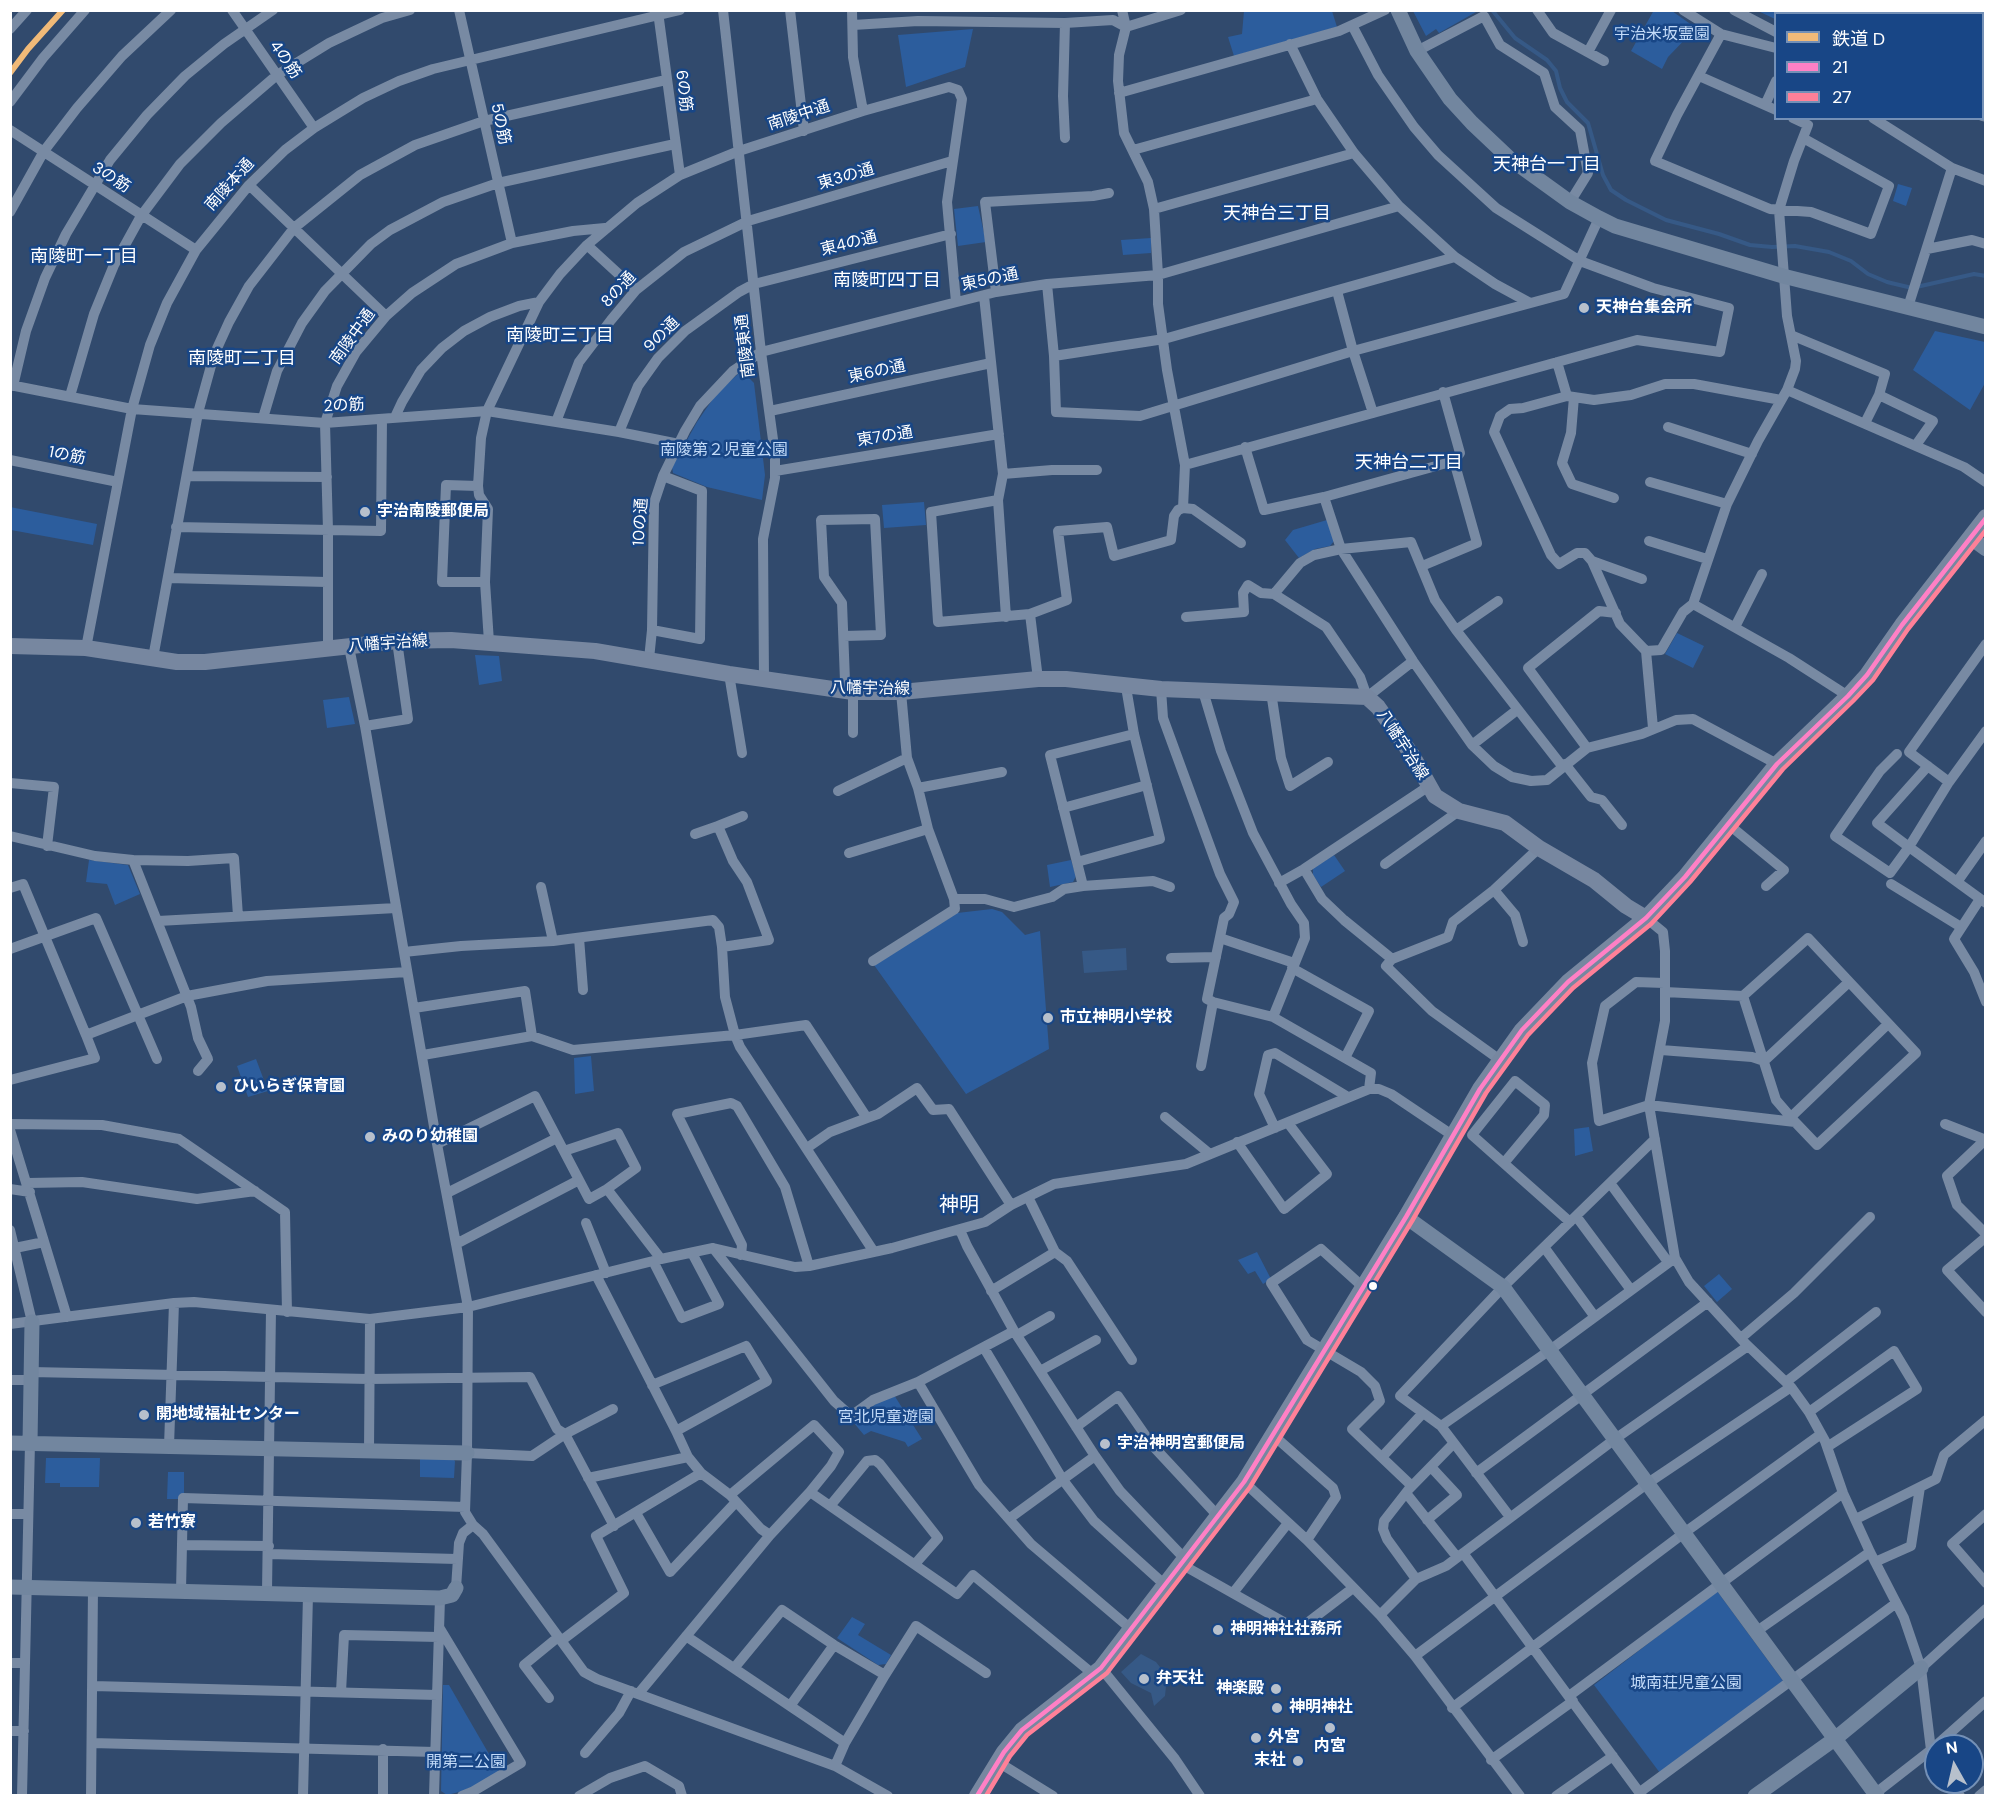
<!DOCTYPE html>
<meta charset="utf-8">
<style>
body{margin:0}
#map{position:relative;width:1996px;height:1806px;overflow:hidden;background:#314a6d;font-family:"DM Sans","Noto Sans JP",sans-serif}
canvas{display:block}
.frame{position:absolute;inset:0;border:12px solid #fff;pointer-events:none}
.legend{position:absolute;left:1774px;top:12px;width:210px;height:108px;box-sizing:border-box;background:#184686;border:2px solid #7490b6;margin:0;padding:8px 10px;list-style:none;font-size:18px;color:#fff}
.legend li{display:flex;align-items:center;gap:12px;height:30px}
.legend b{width:30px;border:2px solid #7490b6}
.north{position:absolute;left:1924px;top:1734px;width:60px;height:60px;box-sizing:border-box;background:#184686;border:2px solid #7490b6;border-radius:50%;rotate:352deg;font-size:16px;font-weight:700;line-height:24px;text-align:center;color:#fff}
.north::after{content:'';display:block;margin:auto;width:21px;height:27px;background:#b7c0cc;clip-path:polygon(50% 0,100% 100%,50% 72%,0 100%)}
</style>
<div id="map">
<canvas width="1996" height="1806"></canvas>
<div class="frame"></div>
<ul class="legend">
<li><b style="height:8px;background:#f1ba78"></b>鉄道 D</li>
<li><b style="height:8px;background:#ff80c5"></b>21</li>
<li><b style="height:8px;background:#ff8098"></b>27</li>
</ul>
<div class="north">N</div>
</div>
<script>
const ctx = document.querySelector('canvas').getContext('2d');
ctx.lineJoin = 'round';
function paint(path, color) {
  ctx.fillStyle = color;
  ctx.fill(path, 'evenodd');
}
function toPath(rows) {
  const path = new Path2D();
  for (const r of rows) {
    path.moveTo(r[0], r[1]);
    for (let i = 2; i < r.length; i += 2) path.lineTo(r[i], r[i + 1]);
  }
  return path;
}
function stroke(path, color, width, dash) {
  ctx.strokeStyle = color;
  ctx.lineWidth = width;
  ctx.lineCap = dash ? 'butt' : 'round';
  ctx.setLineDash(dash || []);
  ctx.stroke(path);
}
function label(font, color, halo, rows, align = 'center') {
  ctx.font = font + ' "DM Sans","Noto Sans JP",sans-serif';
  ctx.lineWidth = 5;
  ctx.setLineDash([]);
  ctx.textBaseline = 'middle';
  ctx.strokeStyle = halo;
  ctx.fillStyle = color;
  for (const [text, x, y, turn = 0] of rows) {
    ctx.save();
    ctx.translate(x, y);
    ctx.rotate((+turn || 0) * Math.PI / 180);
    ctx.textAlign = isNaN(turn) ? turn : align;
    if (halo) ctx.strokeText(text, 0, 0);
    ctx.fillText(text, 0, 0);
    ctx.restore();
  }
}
const green = toPath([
 [1475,10,1476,12,1439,33,1436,29,1426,36,1413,11],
 [1654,10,1672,11,1696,28,1668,57,1662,69,1631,51],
 [1244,11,1332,11,1337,27,1234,56,1228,37,1242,34],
 [1758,11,1891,11,1888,11,1888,14,1776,14,1775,19],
 [973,29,965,67,906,87,898,35],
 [1898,184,1912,188,1906,206,1893,201],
 [978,206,986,242,958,246,954,209],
 [1151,238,1151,253,1123,255,1121,240],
 [1935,331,1985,342,1985,383,1970,410,1913,370],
 [738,374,746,375,754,383,765,475,762,500,707,487,673,473,672,467,697,422,717,393],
 [924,502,926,525,884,528,882,505],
 [10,507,97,524,93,545,11,530],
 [1327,520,1334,541,1330,546,1315,549,1299,558,1285,540,1293,530],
 [1677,633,1704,646,1693,668,1665,654],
 [475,655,499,656,502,681,479,685],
 [349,697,355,724,327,728,323,700],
 [1334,855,1345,871,1321,887,1313,875,1313,868],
 [89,860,128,865,140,894,115,905,107,884,86,882],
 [1071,860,1076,876,1073,882,1050,887,1047,865],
 [992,909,1002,912,1025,935,1040,931,1049,1049,966,1094,874,965,957,913],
 [591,1056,594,1091,575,1094,574,1058],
 [256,1059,268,1091,248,1097,237,1066],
 [1589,1127,1593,1151,1575,1156,1574,1129],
 [1257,1252,1271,1279,1263,1284,1255,1271,1248,1274,1238,1260],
 [1719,1274,1732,1289,1717,1302,1704,1286],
 [894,1395,922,1439,908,1447,905,1442,871,1431,864,1435,853,1422,877,1403],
 [46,1458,100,1458,99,1487,60,1487,60,1483,45,1483],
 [420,1458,452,1458,455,1461,454,1478,420,1477],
 [168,1472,184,1472,184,1494,180,1499,167,1499],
 [1717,1591,1783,1681,1660,1773,1594,1685],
 [852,1617,865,1624,858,1635,891,1655,886,1664,878,1665,837,1638],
 [443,1685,449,1685,500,1773,471,1789,447,1795,441,1791]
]);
const water = toPath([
 [1126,948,1127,970,1084,973,1082,951],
 [1141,1654,1156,1662,1167,1676,1165,1696,1154,1706,1151,1693,1131,1683,1121,1672]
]);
const stream = toPath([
 [1492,10,1515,38,1547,60,1556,71,1560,88,1567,102,1588,123,1603,175,1611,190,1626,200,1666,220,1719,234,1750,245,1772,247,1795,246,1829,252,1851,261,1868,274,1887,282,1912,288,1974,274,1986,276]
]);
const street = toPath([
 [232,10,314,128],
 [459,10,512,243],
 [723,10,761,352,775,454,775,478,763,539,764,679],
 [790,10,804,131],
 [852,10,853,57,863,111],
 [1122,10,1126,27],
 [1181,10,1126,27,1119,55,1118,81,1124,133,1148,182,1154,209,1158,275,1158,304,1167,370,1185,465,1183,508],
 [1537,10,1553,33,1604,61],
 [1683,10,1721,34],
 [1734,10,1776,32],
 [658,12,680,175],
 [853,25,918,21,1065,23,1113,20,1126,27],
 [10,29,27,10],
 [1982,34,1986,33],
 [1290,44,1317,99,1354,153,1399,206,1455,257,1495,284,1530,303],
 [1776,48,1721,34,1677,115,1655,161,1770,209,1811,212,1871,234,1889,186,1803,138],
 [1417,51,1484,16,1500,45,1544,73,1555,107,1580,130,1588,173,1570,202],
 [1588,52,1611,10],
 [1699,76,1776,110],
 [1119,93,1339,31,1385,10],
 [10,102,43,58,85,10],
 [1765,105,1776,81],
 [1982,116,1986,117],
 [1873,118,1952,168,1986,181],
 [10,130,196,250],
 [1065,138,1063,96,1065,23],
 [1133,150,1317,99],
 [249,185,386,316],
 [1154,209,1354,153],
 [10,212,44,151,77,108,122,56,171,10],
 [587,245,636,290],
 [1927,249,1972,240,1986,244],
 [1047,284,1054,356,1056,412,1140,416,1353,351,1564,294,1599,218],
 [1337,291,1353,351,1373,413],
 [996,292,985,202,1093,196,1109,193],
 [984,296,1003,474,998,500,1006,617],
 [1908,307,1952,168],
 [1791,335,1885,374,1879,395,1865,423],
 [1054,356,1164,339,1455,257],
 [1557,362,1567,396,1523,408,1510,409,1500,416,1494,432,1551,555,1559,564,1577,553,1585,553,1592,561,1620,624,1646,651,1653,728],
 [10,385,132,409,325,423,487,411,619,432,679,444],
 [13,386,26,331,45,278,66,234,110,160,147,115,185,76,224,44,273,10],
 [1787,390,1964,467,1986,482],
 [1879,395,1933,421,1916,445],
 [70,396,94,314,114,265,141,216,180,164,221,123,277,75,329,43,382,18,410,10],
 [1567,396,1594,400,1631,395,1665,384,1694,384,1781,400],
 [1574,397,1571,433,1562,463,1572,484,1614,498],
 [770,411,991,363],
 [395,417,402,402,421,370,442,348,464,331,490,317,519,306,539,302],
 [263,418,277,371,302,323,325,291,371,244,390,230,443,202,498,183,675,144],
 [556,422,579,362,611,320,636,290,684,252,748,221,952,161],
 [1668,427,1752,454],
 [619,432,638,386,658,358,685,331,739,292,754,284,951,234],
 [1245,447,1264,510,1324,497,1454,461,1460,453,1443,392],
 [10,460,118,482],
 [1185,465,1637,340,1720,352,1729,308,1653,288,1580,261,1496,208,1438,155,1414,127,1378,75,1353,27],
 [775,471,999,434],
 [1003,474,1052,470,1097,470],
 [187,476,327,477],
 [1650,482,1727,504],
 [478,486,446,485,442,582,485,582],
 [1324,497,1341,549,1413,661,1472,745,1494,766,1512,777,1531,781,1547,780,1587,748,1642,734,1676,720,1693,719,1777,764],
 [998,500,931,512,938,622,1030,614,1067,600,1058,531,1107,527,1114,556,1171,540,1174,516,1178,510,1183,508,1193,509,1241,543],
 [176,527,381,531,382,419],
 [1649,541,1707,559],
 [1592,561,1642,579],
 [1422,566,1477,543,1454,461],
 [168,578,327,582],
 [1274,594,1300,563,1314,555,1341,549,1411,542,1435,600,1456,630,1562,766],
 [1693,604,1789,658,1848,696],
 [1030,614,1038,679],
 [1186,617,1244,612,1243,593,1248,585,1261,593,1274,594,1326,627,1360,677,1367,697,1413,661],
 [1735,627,1762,574],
 [652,630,700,639,702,491,663,476],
 [1456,630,1498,601],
 [489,642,485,582,488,509,479,495,478,486,481,438,487,411,539,302,560,274,587,245,637,203,680,175,739,151,863,111,949,87,958,90,962,99,947,202,956,302],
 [349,647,365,726,437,1144,468,1307,467,1453,465,1512,473,1525,463,1533,459,1543,456,1588],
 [86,648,132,409,150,345,167,303,196,250,249,185,285,150,314,128,363,98,399,81,433,69,680,10],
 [328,649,328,530,325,423,337,386,356,352,386,316,412,293,456,264,512,243,573,231,605,228],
 [1646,651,1661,650,1683,612,1693,604,1727,504,1758,441,1787,390,1795,369,1796,361,1787,316,1779,210,1794,161,1808,125,1793,118],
 [153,658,198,413,214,355,229,322,249,286,294,228,360,175,415,145,484,121,666,80],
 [649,659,652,630,654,503,663,476,685,431,700,406,733,371,761,352,996,292,1047,284,1158,275,1399,206],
 [729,674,742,753],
 [1161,689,1163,718,1220,874,1234,902,1229,914,1224,918,1207,999,1213,1002],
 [840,691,845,681,842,603,824,577,821,520,875,519,881,635,844,636],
 [1203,691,1221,751,1253,833,1291,904,1304,923,1305,938,1273,1017],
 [1271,692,1281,758,1290,786,1328,762],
 [365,726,408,719,397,641],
 [1986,731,1949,782,1909,847,1986,903],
 [853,733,853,692],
 [1472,745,1517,710],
 [1587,748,1528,668,1599,611,1616,613],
 [1897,754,1880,771,1835,836,1890,873,1909,847,1877,823,1928,766],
 [1565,764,1591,797,1602,800,1622,825],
 [1949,782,1909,752,1986,644],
 [10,783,54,787,47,846],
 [918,788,1002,772],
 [838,791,907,758],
 [1063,808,1147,785],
 [1728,824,1784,870,1766,886],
 [695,834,718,826],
 [10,836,95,856,133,860,191,1007,198,1038,208,1059,198,1071],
 [849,853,928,829],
 [133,860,188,861,234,858,238,916],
 [1077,862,1160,839,1134,734,1126,687],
 [1385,864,1459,811],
 [1304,869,1322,899,1344,920,1392,959],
 [1957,882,1986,841],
 [1279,883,1304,869,1429,786],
 [1891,884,1961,927],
 [1083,886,1153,881,1170,887],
 [541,887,553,941],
 [10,888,23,884,86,1035],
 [1494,890,1515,915,1523,942],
 [954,899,985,899,1014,907,1052,897,1064,889,1083,886,1050,755,1134,734],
 [1980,899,1954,939,1974,972,1986,1002],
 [1646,918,1663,932,1665,951,1665,1021,1649,1105,1675,1258,1689,1282,1745,1343,1791,1387,1809,1412,1825,1441,1843,1493,1870,1552,1904,1618,1921,1668,1931,1750,1936,1758],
 [158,921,396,908],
 [579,938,583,990],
 [1220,938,1294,963],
 [722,947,769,940,747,882,733,861,718,826,743,816],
 [10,949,96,918,157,1059],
 [404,952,461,946,553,941,713,920,719,927,722,947,725,997,735,1035,806,1025,867,1118,830,1132,807,1148],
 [1171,958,1216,957],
 [873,961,955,909,954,899,928,829,918,788,907,758,901,692],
 [1292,968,1369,1011,1345,1058],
 [1664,983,1636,982,1605,1006,1592,1063,1599,1121,1649,1105,1795,1122,1817,1145,1916,1053,1808,938,1743,996,1665,992],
 [1743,996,1776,1100,1795,1122],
 [414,1008,525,991,532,1036,573,1050,735,1035,740,1047,874,1252],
 [1661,1050,1752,1057,1764,1061,1849,982],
 [423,1055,532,1036],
 [1500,1060,1432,1011,1386,966,1392,959,1448,937,1453,922,1494,890,1539,848],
 [1201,1066,1213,1002,1273,1017,1371,1073,1369,1089],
 [10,1080,95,1058,86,1035,187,996,267,981,407,972],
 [1165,1117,1210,1154],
 [1791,1117,1888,1024],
 [867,1118,878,1114,917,1088,933,1110,949,1109,1011,1205],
 [10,1124,102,1125,179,1139,285,1212,287,1312],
 [1945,1124,1986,1140],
 [1275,1128,1259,1094,1268,1055,1275,1053,1348,1097],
 [10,1130,67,1317],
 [1985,1140,1947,1176,1957,1205,1986,1234],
 [1237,1142,1284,1209,1327,1174,1288,1123],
 [437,1144,535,1096,589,1199,607,1189,661,1259],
 [564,1151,618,1133,636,1168,607,1189],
 [1504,1163,1544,1115,1545,1105,1515,1081,1472,1135,1570,1222],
 [28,1183,82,1182,197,1199,255,1191],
 [1610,1183,1668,1262],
 [10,1189,30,1192],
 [447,1193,557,1138],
 [1028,1197,1055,1252,1067,1261,1132,1360],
 [1576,1216,1631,1290],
 [586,1223,606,1273],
 [10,1230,32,1322],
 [960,1230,967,1246,1014,1331,1095,1456,1120,1491,1185,1559],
 [1986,1237,1947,1270,1986,1312],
 [456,1244,579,1180],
 [1544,1247,1595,1317],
 [15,1248,44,1242],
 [713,1248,834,1401,851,1416,873,1400,918,1382,1014,1331],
 [741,1255,742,1245,677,1114,731,1103,737,1106,785,1187,809,1266],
 [653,1261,682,1318,719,1304,692,1253],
 [596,1275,676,1431,688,1457,701,1473,730,1495,761,1529,770,1535],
 [1363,1287,1321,1249,1271,1283,1307,1340,1361,1372,1375,1386,1380,1401,1352,1429,1412,1486],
 [991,1291,1055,1252],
 [10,1324,174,1303,194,1302,370,1319,468,1307,661,1259,713,1248,795,1267,809,1266,892,1248,985,1222,1011,1205,1054,1184,1186,1164,1369,1089,1379,1089,1391,1094,1452,1135],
 [1017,1335,1050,1316],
 [1741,1338,1794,1293,1870,1217],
 [984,1348,1063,1480,1094,1521,1165,1585],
 [1040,1371,1096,1340],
 [31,1372,369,1379,530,1377,557,1429,565,1434,614,1526],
 [10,1380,31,1380],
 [918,1382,979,1485,1031,1544,1131,1629],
 [1786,1382,1876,1312],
 [652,1385,746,1346,767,1381,676,1431],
 [1809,1412,1894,1351,1917,1389,1827,1447],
 [1441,1426,1550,1350,1675,1258],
 [1076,1427,1118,1396,1152,1445,1218,1516],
 [1273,1435,1333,1488,1336,1497,1307,1540],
 [169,1446,174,1303],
 [369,1451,370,1319],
 [467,1453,532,1456,565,1434,613,1409],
 [1382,1457,1423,1413],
 [1476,1473,1708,1302],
 [588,1478,688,1457],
 [1244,1482,1307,1540,1380,1615,1415,1656,1520,1796],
 [810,1492,957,1594,973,1575,1093,1674],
 [1406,1493,1457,1557],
 [830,1506,867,1461,875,1460,880,1464,938,1538,915,1564],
 [636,1513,670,1572,736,1502],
 [10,1514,28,1514],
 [1986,1514,1952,1544,1986,1583],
 [1510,1517,1441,1426,1400,1396,1503,1287,1655,1139],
 [1010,1518,1095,1456],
 [1856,1519,1936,1479,1944,1455,1986,1420],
 [1427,1520,1457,1495,1431,1467],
 [473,1525,483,1534,584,1672,597,1679,835,1766,888,1796],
 [182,1545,269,1546],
 [1463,1553,1642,1796],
 [269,1554,457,1559],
 [1875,1562,1911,1546,1920,1487],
 [1181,1564,1298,1630,1353,1588],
 [1416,1579,1387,1539,1383,1529,1384,1521,1409,1489,1454,1443],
 [181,1591,183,1498,465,1507],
 [267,1592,271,1310],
 [1233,1593,1288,1523],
 [1380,1615,1416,1579,1446,1566,1615,1439,1748,1346],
 [439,1627,521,1763,472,1792,462,1796],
 [1757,1631,1870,1552],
 [686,1636,845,1743],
 [561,1641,624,1593,596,1536,701,1473],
 [1415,1656,1648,1483,1791,1387],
 [10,1663,25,1663],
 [735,1667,782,1610,834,1645,885,1675],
 [1101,1668,1175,1759,1200,1796],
 [1921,1668,1986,1609],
 [93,1686,437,1695],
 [341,1692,344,1635,439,1637],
 [639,1693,770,1535,810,1492,831,1466,839,1452,814,1425,730,1495],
 [1569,1696,1843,1493],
 [549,1698,524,1665,557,1638],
 [790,1706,834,1645],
 [1452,1708,1684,1533,1821,1434],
 [10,1731,24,1731],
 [92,1743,435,1752],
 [585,1753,619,1713,631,1691],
 [1491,1760,1573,1701],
 [998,1762,1053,1796],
 [835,1766,845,1743,885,1675,916,1626,986,1673],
 [1952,1782,1960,1796],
 [1640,1792,1895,1604],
 [22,1796,30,1443],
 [91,1796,93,1588],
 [303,1796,308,1595],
 [383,1796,383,1749],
 [434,1796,440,1598],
 [579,1796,610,1778,645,1766,679,1786,682,1796],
 [1556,1796,1613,1756],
 [1872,1796,1931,1750,1986,1701],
 [1979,1796,1986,1790]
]);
const secondary = toPath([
 [1398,10,1417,51,1450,99,1472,123,1509,158,1570,202,1599,218,1615,226,1783,276,1986,327],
 [1971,538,1986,549],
 [1406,1217,1503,1287,1877,1796],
 [10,1443,467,1453],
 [30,1443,32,1322],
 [10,1587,440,1598,452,1595,456,1588],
 [1755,1796,1836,1738,1921,1668]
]);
const primary = toPath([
 [10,646,86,648,177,662,205,662,397,641,451,640,595,651,729,674,853,692,901,692,1038,679,1066,679,1161,689,1367,697,1378,707,1412,755,1435,796,1459,811,1505,823,1539,848,1594,880,1626,906,1646,918],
 [977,1796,1004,1752,1022,1730,1101,1668,1244,1482,1406,1217,1480,1089,1522,1030,1568,982,1646,918,1685,877,1777,764,1848,696,1867,675,1902,625,1986,517]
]);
const bus1 = toPath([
 [977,1796,1004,1752,1022,1730,1101,1668,1244,1482,1406,1217,1480,1089,1522,1030,1568,982,1646,918,1685,877,1777,764,1848,696,1867,675,1902,625,1986,518]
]);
const bus2 = toPath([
 [986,1796,1010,1756,1027,1735,1107,1673,1250,1487,1412,1221,1486,1093,1528,1035,1573,988,1651,924,1690,882,1783,769,1853,701,1873,680,1908,629,1986,530]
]);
const rail1 = toPath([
 [10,73,28,49,63,10]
]);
const markers = [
 [1584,308,6,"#b7c0cc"],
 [365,512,6,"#b7c0cc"],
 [1048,1018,6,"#b7c0cc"],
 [221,1087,6,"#b7c0cc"],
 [370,1137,6,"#b7c0cc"],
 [1373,1286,5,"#fff"],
 [144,1415,6,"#b7c0cc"],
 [1105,1444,6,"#b7c0cc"],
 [136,1523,6,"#b7c0cc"],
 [1218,1630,6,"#b7c0cc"],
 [1144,1679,6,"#b7c0cc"],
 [1276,1689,6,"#b7c0cc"],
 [1277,1708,6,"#b7c0cc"],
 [1330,1728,6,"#b7c0cc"],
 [1256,1738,6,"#b7c0cc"],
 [1298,1761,6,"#b7c0cc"]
];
const parkNames = [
 ["宇治米坂霊園",1662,35],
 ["南陵第２児童公園",724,451],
 ["宮北児童遊園",886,1418],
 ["城南荘児童公園",1686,1684],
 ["開第二公園",466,1763]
];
const streetNames = [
 ["4の筋",285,60,55],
 ["6の筋",683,91,83],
 ["南陵中通",799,116,-18],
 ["5の筋",500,124,78],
 ["東3の通",846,177,-16],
 ["3の筋",111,178,33],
 ["南陵本通",230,185,-48],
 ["東4の通",849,244,-14],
 ["東5の通",990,280,-12],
 ["8の通",619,290,-47],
 ["9の通",662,335,-45],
 ["南陵中通",353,337,-54],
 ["南陵東通",746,346,-97],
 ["東6の通",877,372,-12],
 ["2の筋",344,406,-3],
 ["東7の通",885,437,-9],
 ["1の筋",67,456,11],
 ["10の通",641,522,-86],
 ["八幡宇治線",388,644,-4],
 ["八幡宇治線",870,689,1],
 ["八幡宇治線",1402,745,57]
];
const poiNames = [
 ["天神台集会所",1596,308],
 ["宇治南陵郵便局",377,512],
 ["市立神明小学校",1060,1018],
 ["ひいらぎ保育園",233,1087],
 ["みのり幼稚園",382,1137],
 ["開地域福祉センター",156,1415],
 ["宇治神明宮郵便局",1117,1444],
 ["若竹寮",148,1523],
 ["神明神社社務所",1230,1630],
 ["弁天社",1156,1679],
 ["神楽殿",1264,1689,"right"],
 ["神明神社",1289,1708],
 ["外宮",1268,1738],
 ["内宮",1330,1747,"center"],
 ["末社",1286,1761,"right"]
];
const neighbourhoodNames = [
 ["天神台一丁目",1547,165],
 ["天神台三丁目",1277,214],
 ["南陵町一丁目",84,257],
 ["南陵町四丁目",887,281],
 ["南陵町三丁目",560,336],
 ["南陵町二丁目",242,359],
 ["天神台二丁目",1409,463]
];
const quarterNames = [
 ["神明",959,1206]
];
paint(green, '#2c5d9d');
paint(water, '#365986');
stroke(stream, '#365986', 4);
stroke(street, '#788aa3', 10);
stroke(secondary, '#72869f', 15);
stroke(primary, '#7787a0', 16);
stroke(bus1, '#ff80c5', 4.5);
stroke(bus2, '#ff8098', 4.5);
stroke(rail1, '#f1ba78', 6);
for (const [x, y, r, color] of markers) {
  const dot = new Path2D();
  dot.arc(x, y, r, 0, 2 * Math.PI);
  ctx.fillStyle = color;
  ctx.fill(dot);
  stroke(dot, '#184686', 2);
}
label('16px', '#c3dbf9', '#184686', parkNames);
label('16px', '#fff', '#184686', streetNames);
label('bold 16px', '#fff', '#184686', poiNames, 'left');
label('18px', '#fff', '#184686', neighbourhoodNames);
label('20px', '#fff', '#184686', quarterNames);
</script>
